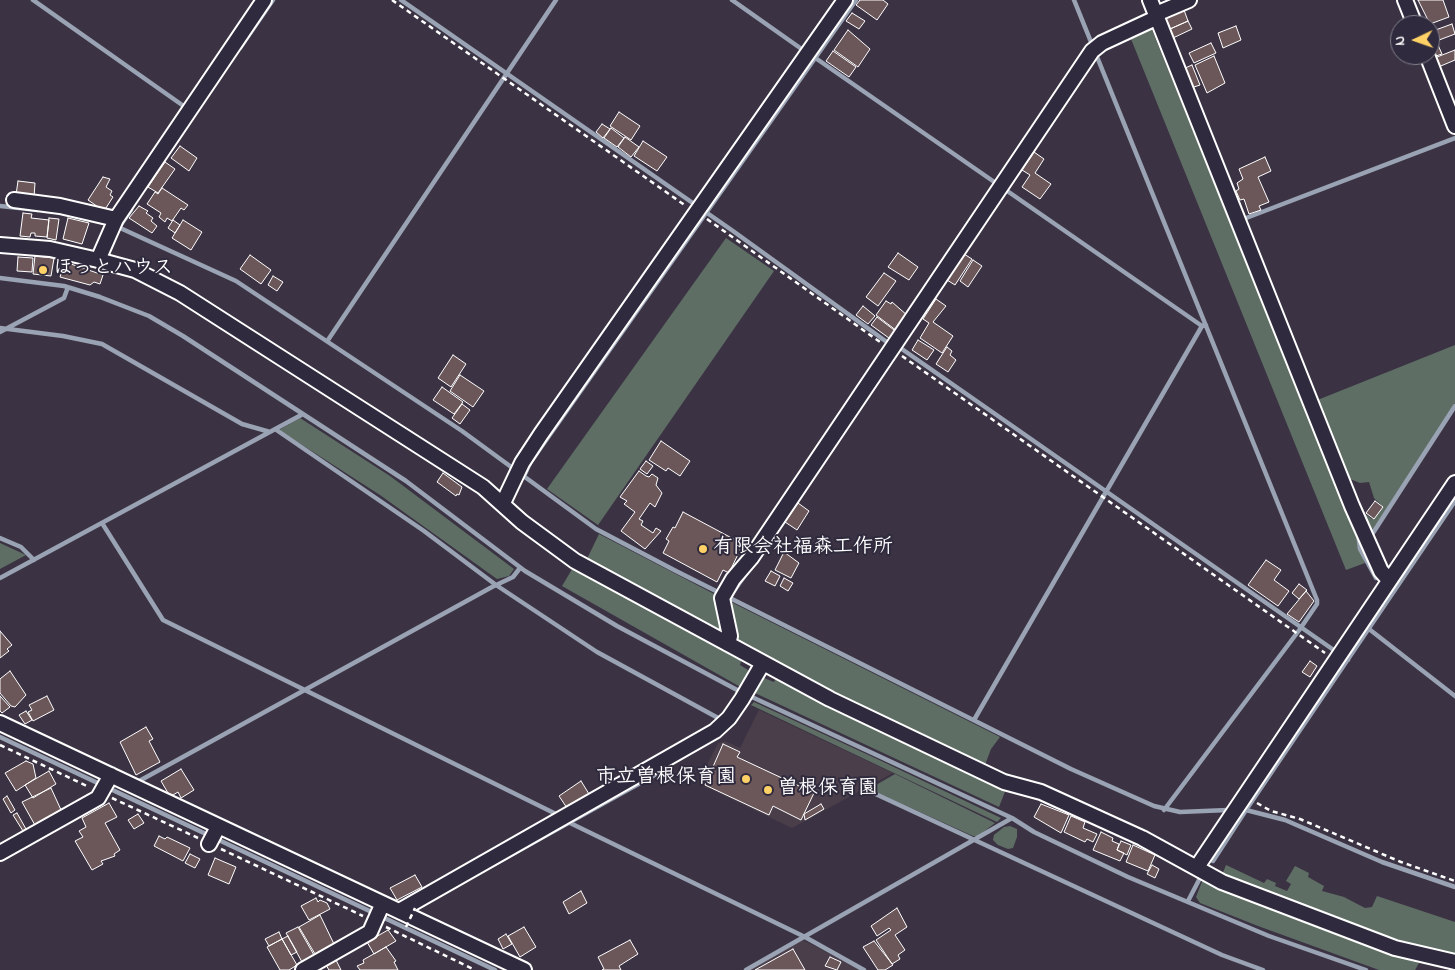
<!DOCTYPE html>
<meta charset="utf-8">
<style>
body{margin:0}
#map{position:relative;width:1455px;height:970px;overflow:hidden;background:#3b3343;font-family:"Indie Flower",sans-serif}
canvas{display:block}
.north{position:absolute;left:1390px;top:15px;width:50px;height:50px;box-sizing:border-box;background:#2f2a3d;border:1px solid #827f8b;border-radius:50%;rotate:267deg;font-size:14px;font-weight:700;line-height:20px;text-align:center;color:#fff}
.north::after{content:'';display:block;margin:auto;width:18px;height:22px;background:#ffd166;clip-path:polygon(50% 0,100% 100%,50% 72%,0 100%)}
</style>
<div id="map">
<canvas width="1455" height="970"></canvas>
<div class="north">N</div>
</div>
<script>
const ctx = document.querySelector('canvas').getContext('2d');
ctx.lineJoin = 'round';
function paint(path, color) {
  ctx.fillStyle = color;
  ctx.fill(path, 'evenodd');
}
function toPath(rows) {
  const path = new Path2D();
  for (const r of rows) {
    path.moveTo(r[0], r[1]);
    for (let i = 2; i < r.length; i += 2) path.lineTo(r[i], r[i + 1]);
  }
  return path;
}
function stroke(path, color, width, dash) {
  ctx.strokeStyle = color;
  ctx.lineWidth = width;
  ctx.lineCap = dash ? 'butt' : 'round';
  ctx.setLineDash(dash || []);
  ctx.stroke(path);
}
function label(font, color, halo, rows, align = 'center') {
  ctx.font = font + ' "Indie Flower","Klee One",sans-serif';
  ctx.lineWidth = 4;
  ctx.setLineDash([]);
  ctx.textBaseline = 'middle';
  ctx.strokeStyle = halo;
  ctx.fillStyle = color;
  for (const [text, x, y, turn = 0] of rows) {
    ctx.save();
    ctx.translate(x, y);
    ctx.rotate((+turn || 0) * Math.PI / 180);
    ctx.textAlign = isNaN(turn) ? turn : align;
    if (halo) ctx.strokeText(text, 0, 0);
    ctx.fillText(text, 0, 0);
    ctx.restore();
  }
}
const built = toPath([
 [759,710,893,773,792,828,698,783,718,743,725,741,740,748],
 [723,744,740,752,737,757,814,793,802,819,773,806,769,814,705,785],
 [801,939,861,970,746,970]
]);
const green = toPath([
 [1150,25,1355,532,1365,563,1346,570,1129,34],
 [726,238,774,271,598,525,547,489],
 [1455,345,1455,403,1373,530,1370,531,1356,505,1359,504,1364,513,1372,519,1382,506,1374,498,1369,482,1360,483,1345,477,1315,401],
 [300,418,390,476,514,569,509,576,497,579,380,495,279,430],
 [599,534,718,596,725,633,720,634,586,561],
 [0,543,26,555,0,569],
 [574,566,742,658,740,665,748,670,744,689,562,586],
 [727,600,1000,737,991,749,985,765,740,646,734,635],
 [764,678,774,682,776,678,1006,789,999,807,755,693],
 [754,702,875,758,1001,818,997,822,751,705],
 [895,774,995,823,978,836,973,836,869,789],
 [1010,826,1017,829,1017,837,1013,848,1008,849,998,845,993,840,994,835,1004,827],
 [1226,865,1264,883,1267,879,1276,883,1275,886,1287,891,1291,884,1286,881,1295,866,1309,873,1308,877,1324,886,1322,891,1344,897,1365,908,1372,907,1377,896,1455,922,1455,957,1398,942,1222,875],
 [1203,879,1394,953,1419,963,1415,970,1379,970,1258,926,1200,903,1196,897]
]);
const stream = toPath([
 [33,0,185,107],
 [401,0,733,231,891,345],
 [732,0,803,50],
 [1074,0,1317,600,1317,604,1300,629,1164,810],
 [240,48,273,0],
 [814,57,1202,326,1206,325],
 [0,206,38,210],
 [1241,220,1455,138],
 [120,226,131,210],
 [118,227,236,281,462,431,596,529,676,571,1071,769,1154,806,1180,812,1228,810],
 [0,278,64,286,100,297,149,316,183,336,406,481,525,571,617,626,739,691,1012,818,1034,832,1128,877,1269,936,1366,970],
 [0,328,63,336,102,344,242,424,270,432],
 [0,332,64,298,68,287],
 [328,340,556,0],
 [899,347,1348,660],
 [275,429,424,531,496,585,597,652,720,719],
 [524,476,530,463,856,0],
 [102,523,163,620,558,815],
 [1358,532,1360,549,1376,578],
 [1367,535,1373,533,1455,406],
 [0,538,21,547,34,560],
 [0,578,303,414],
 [729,598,748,571],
 [1369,629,1455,696],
 [974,720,1202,326],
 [0,737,495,970],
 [141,780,492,587,513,577,520,568],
 [867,790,1222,955,1263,970],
 [1246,810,1455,501],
 [568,822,805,937,864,970],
 [1213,861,1246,810,1285,820,1382,862,1455,887],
 [482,871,669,767],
 [1188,901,1199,880],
 [746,970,1012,818]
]);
const building = toPath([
 [860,0,883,0,888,4,877,20,856,5,860,0],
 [1418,0,1443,0,1449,17,1430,24,1418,0],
 [1184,10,1188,21,1170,29,1165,18,1184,10],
 [852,13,865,21,859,29,846,21,852,13],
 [1188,21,1192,29,1173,38,1170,29,1188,21],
 [1452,24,1455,34,1431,43,1430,32,1452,24],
 [1236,26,1241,40,1223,48,1218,33,1236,26],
 [848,30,870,49,858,67,834,50,848,30],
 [1211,43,1216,53,1194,63,1189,53,1211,43],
 [1438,45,1442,54,1433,57,1430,48,1438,45],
 [1455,50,1455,60,1436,68,1432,59,1455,50],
 [833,51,856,67,849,77,826,61,833,51],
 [1214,56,1225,83,1207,93,1195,65,1214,56],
 [1192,65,1200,85,1191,88,1183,69,1192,65],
 [619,112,640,126,631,140,610,126,619,112],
 [602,124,610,129,603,138,596,132,602,124],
 [611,128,624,138,617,147,604,138,611,128],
 [625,137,639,147,631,157,618,147,625,137],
 [643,141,667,157,657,171,634,156,643,141],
 [180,146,197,158,189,171,171,158,180,146],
 [1034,152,1044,159,1035,173,1051,184,1040,199,1022,187,1030,175,1022,170,1034,152],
 [1265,157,1271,171,1258,177,1269,202,1259,206,1261,210,1249,214,1244,199,1240,200,1236,191,1239,189,1237,183,1243,179,1239,169,1265,157],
 [165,162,175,169,158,193,148,187,165,162],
 [103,177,110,179,106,187,112,191,110,195,113,197,104,211,88,200,103,177],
 [18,181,35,183,34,197,16,195,18,181],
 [162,188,188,205,184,210,181,208,172,221,167,218,165,222,159,217,161,213,147,204,155,192,158,194,162,188],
 [139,206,148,211,146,213,153,218,151,221,157,226,152,233,129,218,139,206],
 [23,213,32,214,31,218,49,220,47,237,35,236,35,233,31,233,30,237,20,236,23,213],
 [49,218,59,219,56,240,47,238,49,218],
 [68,218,89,223,82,244,63,239,68,218],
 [173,220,180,225,175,233,168,228,173,220],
 [183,220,202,232,191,250,172,238,183,220],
 [898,253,918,267,909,280,888,267,898,253],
 [964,254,972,259,955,285,947,280,964,254],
 [250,255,271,270,261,284,240,269,250,255],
 [35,256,54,258,51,276,33,274,35,256],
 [18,257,33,258,32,272,17,271,18,257],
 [973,260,982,266,968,287,960,281,973,260],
 [65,262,103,275,100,284,94,282,90,285,60,277,65,262],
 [884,273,896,281,878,306,866,297,884,273],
 [273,276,283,282,277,291,268,285,273,276],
 [936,299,946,306,933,322,953,336,942,353,920,338,929,323,923,319,936,299],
 [886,301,891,304,892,302,908,316,897,331,876,315,886,301],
 [863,306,875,316,868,324,856,315,863,306],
 [877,317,898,333,893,341,871,325,877,317],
 [918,340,934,350,927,360,912,350,918,340],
 [947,347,952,351,950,355,956,360,948,372,936,364,947,347],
 [453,355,466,364,451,387,438,378,453,355],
 [460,375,484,391,473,407,450,391,460,375],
 [442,387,463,402,454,414,433,400,442,387],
 [462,404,470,410,460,424,452,418,462,404],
 [661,441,690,461,680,476,668,468,666,471,649,460,661,441],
 [646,461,653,466,647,474,640,469,646,461],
 [639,471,646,476,649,477,652,474,658,478,656,485,662,493,655,507,650,503,639,519,643,521,641,525,653,533,656,528,661,531,645,549,621,531,635,512,624,504,627,501,620,497,639,471],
 [443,473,462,487,459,495,457,494,456,496,437,482,443,473],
 [1375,501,1383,507,1374,519,1366,513,1375,501],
 [798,503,809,511,797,530,785,522,798,503],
 [683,512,743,544,729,573,723,570,717,582,663,553,669,541,666,539,673,527,675,528,683,512],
 [784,552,799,563,791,578,775,570,784,552],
 [1266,560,1281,570,1274,580,1289,591,1278,606,1248,585,1266,560],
 [771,571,780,576,775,586,765,581,771,571],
 [784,578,793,583,788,591,780,586,784,578],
 [1299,584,1307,590,1299,599,1292,593,1299,584],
 [1306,591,1314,601,1299,622,1287,614,1306,591],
 [0,631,12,645,7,649,9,651,0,658,0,631],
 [1310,661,1317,666,1310,677,1302,672,1310,661],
 [10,671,26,695,15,707,11,706,0,693,0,679,10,671],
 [0,696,10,707,2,713,0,711,0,696],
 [47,696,54,710,33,721,28,712,32,710,29,705,47,696],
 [26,711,32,720,25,724,19,715,26,711],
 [146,727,153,739,149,741,160,762,136,775,120,742,146,727],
 [723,744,740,752,737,757,814,793,801,820,773,806,769,815,705,785,723,744],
 [26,761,33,764,36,778,16,791,5,773,26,761],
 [181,769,194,790,181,798,178,792,173,795,168,793,161,781,181,769],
 [49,771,56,784,33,798,25,785,49,771],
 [581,781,589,794,567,808,559,796,581,781],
 [51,788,62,812,36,827,22,802,51,788],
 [7,796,15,810,11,813,3,799,7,796],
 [109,803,117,817,105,823,120,850,114,854,115,856,101,861,103,864,92,870,75,841,83,837,79,831,86,827,82,818,109,803],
 [821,804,824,809,805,820,804,814,821,804],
 [1041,804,1069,815,1061,833,1034,817,1041,804],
 [17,813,26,829,23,831,13,815,17,813],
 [138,814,144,823,134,829,128,820,138,814],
 [1071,816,1085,822,1083,828,1097,834,1093,842,1087,839,1085,842,1064,832,1071,816],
 [1101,832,1113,838,1112,841,1119,844,1117,850,1124,853,1120,861,1093,850,1101,832],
 [159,836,165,839,167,837,190,848,183,861,154,846,159,836],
 [1121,841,1131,845,1127,855,1117,850,1121,841],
 [1133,845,1155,855,1148,871,1126,862,1133,845],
 [190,854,200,859,195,868,185,863,190,854],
 [215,858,236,867,229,884,208,875,215,858],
 [1152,865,1159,869,1155,878,1147,874,1152,865],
 [415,875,422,887,397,900,390,888,415,875],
 [581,891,587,903,569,914,563,902,581,891],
 [316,898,318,902,320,900,327,903,330,909,309,920,301,906,316,898],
 [897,908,907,927,895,935,905,950,898,955,900,959,892,964,876,940,891,930,889,928,877,936,871,926,897,908],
 [320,915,334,944,315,954,299,927,320,915],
 [298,927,314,955,302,962,286,933,298,927],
 [524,927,536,947,520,957,508,936,524,927],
 [388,930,396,941,374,954,367,942,388,930],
 [279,932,282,939,269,946,265,939,279,932],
 [506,934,512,944,503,949,498,939,506,934],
 [288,936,297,952,291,955,282,939,288,936],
 [282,939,297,965,289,970,280,970,267,947,282,939],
 [630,940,638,954,619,966,621,970,602,970,604,969,598,957,630,940],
 [874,941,893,965,885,970,878,970,863,947,874,941],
 [386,947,396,961,394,962,398,970,360,970,357,966,364,963,363,960,386,947],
 [793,949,805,970,755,970,793,949],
 [830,957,841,962,837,970,825,966,830,957],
 [336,960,341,970,329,970,326,965,336,960]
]);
const path = toPath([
 [392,0,686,206],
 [707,219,880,342],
 [902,356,1325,653],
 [0,745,89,787],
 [112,798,198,838],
 [1257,803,1271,811,1300,819,1401,862,1455,881],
 [221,849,363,916],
 [386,927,475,970]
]);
const minor = toPath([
 [1150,0,1352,506,1381,571,1389,580],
 [1405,0,1415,25],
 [1156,14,1189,0],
 [1427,55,1455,126],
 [14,200,60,206,116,219],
 [0,245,50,249,98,260,135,270,180,293,483,487,522,522,575,561,830,699,1004,782,1041,792,1142,838,1222,882,1395,948,1455,962],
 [98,260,116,219,264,0],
 [503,503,522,463,541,434,845,0],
 [728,644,730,636,722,598,733,579,751,558,1092,51,1102,43,1158,17],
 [0,723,524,970],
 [209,844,218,827],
 [0,853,98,798,111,775],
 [1197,867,1455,483],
 [399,911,715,731,729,718,742,699,763,663],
 [303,970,370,932,382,905]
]);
const pathBridge = toPath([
 [406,927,415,908]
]);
const markers = [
 [43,270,5,"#ffd166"],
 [703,549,5,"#ffd166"],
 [746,779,5,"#ffd166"],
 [768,790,5,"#ffd166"]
];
const poiNames = [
 ["ほっとハウス",53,270],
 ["有限会社福森工作所",713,549],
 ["市立曽根保育園",736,779,"right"],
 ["曽根保育園",778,790]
];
paint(built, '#493e4a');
paint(green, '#5f6e65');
stroke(stream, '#9aa3b3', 4.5);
paint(building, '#6b5759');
stroke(building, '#fff', 1);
stroke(minor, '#fff', 18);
stroke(path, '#fff', 2.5, [5, 4]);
stroke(minor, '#2f2a3d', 14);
stroke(pathBridge, '#fff', 2.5, [5, 4]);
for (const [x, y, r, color] of markers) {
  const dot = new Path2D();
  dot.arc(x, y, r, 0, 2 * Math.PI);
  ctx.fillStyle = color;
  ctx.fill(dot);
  stroke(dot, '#2f2a3d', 2);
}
label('bold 20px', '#fff', '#2f2a3d', poiNames, 'left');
</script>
